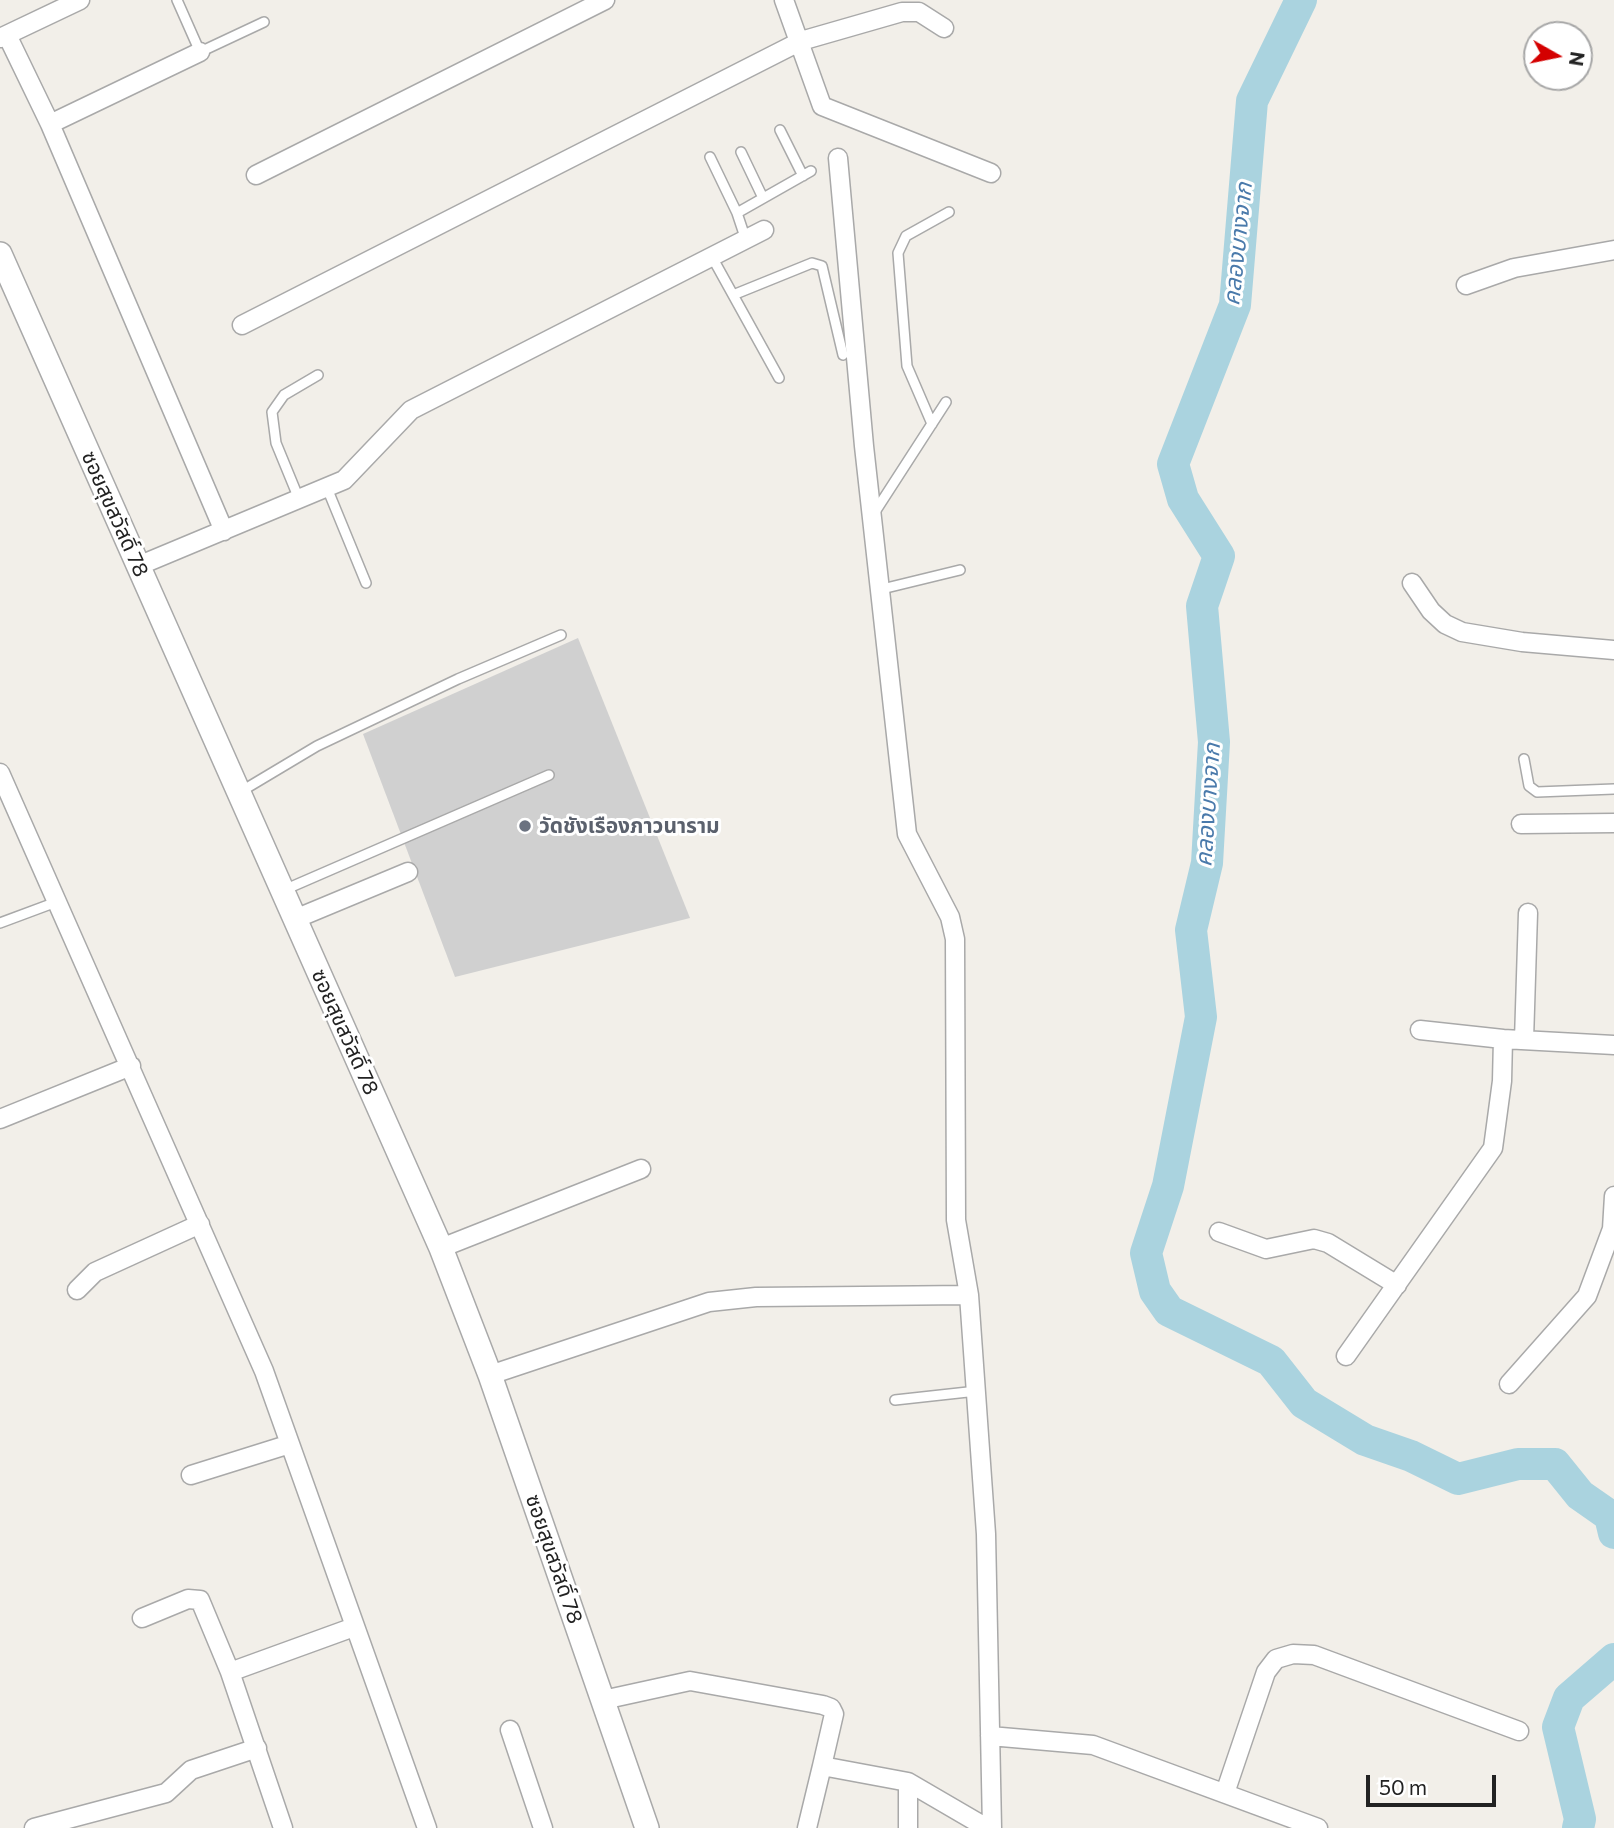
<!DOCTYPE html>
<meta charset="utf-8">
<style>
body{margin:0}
#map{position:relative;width:1614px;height:1828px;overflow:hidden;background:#f2efe9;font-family:Commissioner,sans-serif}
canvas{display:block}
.north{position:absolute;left:1523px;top:21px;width:70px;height:70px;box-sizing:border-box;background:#fff;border:2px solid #a7a7a7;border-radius:50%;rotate:99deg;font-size:19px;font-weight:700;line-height:28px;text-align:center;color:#222}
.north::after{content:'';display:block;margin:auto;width:24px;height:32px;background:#d40000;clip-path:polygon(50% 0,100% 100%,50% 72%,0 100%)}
.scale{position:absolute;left:1366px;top:1775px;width:130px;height:32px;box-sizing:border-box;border:4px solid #222;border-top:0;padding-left:9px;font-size:21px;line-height:24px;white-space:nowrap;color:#222;-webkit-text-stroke:5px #fff;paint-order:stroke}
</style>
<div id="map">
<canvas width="1614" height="1828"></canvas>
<div class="north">N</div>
<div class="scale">50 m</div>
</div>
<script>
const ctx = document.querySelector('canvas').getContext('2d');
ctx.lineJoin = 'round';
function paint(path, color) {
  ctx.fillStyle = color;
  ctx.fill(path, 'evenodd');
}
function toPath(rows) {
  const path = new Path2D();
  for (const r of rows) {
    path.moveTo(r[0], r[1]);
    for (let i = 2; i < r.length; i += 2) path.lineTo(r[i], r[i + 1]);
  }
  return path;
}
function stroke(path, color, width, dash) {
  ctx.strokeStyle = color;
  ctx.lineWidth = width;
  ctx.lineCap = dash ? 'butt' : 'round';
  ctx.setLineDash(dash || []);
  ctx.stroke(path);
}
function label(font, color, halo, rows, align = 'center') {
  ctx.font = font + ' Commissioner,"Noto Sans Thai",sans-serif';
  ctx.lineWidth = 6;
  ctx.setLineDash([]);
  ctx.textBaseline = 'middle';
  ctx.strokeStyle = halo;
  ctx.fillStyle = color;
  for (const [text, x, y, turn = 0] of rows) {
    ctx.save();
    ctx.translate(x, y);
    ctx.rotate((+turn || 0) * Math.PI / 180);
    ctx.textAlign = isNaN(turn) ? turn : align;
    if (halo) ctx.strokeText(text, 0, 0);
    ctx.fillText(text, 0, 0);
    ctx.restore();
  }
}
const religious = toPath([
 [578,638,690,918,455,977,363,734]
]);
const river = toPath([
 [1301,0,1252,101,1235,305,1173,464,1183,499,1219,556,1202,606,1214,742,1207,863,1191,930,1201,1017,1168,1186,1146,1253,1155,1291,1169,1311,1271,1361,1304,1403,1365,1440,1411,1456,1458,1479,1518,1464,1555,1464,1580,1495,1610,1516,1614,1533],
 [1578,1828,1580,1819,1558,1727,1569,1698,1614,1659]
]);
const service = toPath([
 [177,0,200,52,264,22],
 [780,130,803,176],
 [741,152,763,198],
 [710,157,737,213],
 [746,240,737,213,811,171],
 [712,257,779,378],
 [733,295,812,263,822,266,843,355],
 [932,424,907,366,898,253,906,236,949,212],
 [327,488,366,583],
 [299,499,276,443,272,412,284,395,318,375],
 [873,515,946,402],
 [882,589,960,570],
 [1524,759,1529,786,1537,792,1614,789],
 [240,792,317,746,458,679,561,635],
 [284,890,549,775],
 [0,923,59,901],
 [895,1400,977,1391]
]);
const minor = toPath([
 [784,0,822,106,991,173],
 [7,35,50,124,224,531],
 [0,38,80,0],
 [50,124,200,52],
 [838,158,864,446,907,834,950,917,955,939,956,1220,969,1295],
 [256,175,605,0],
 [1466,285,1514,268,1614,250],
 [242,325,801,41,902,12,919,12,944,28],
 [138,566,344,480,411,410,764,230],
 [1412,583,1431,611,1445,624,1462,632,1522,642,1614,650],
 [0,773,264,1371,427,1828],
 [1521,824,1614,823],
 [295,919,408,872],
 [1420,1030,1503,1039],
 [1524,1040,1528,913],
 [0,1119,131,1066],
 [1219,1232,1266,1249,1314,1239,1328,1243,1397,1285],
 [441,1248,641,1169],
 [77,1290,95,1272,200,1224],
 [1346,1356,1493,1148,1502,1081,1503,1039,1614,1045],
 [490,1375,709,1302,756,1297,969,1295,986,1534,992,1828],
 [1509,1384,1587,1296,1612,1229,1614,1196],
 [191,1475,290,1444],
 [142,1618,188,1599,200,1600,230,1672],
 [603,1700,690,1681,823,1705,831,1708,834,1714,822,1766],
 [510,1730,543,1828],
 [990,1736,1093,1745,1318,1828],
 [1225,1793,1266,1672,1276,1659,1293,1654,1314,1655,1519,1731],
 [34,1828,166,1793,191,1770,257,1748],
 [283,1828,230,1672,354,1627],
 [807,1828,822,1766,908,1782,987,1828],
 [908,1828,908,1782]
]);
const tertiary = toPath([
 [0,254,441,1248,490,1375,647,1828]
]);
const markers = [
 [525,826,7,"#6b7280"]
];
const streetNames = [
 ["ซอยสุขสวัสดิ์ 78",115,514,66],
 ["ซอยสุขสวัสดิ์ 78",345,1032,66],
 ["ซอยสุขสวัสดิ์ 78",554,1559,71]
];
const worshipNames = [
 ["วัดชังเรืองภาวนาราม",539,826]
];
const waterNames = [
 ["คลองบางจาก",1238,244,-84],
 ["คลองบางจาก",1208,805,-86]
];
paint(religious, '#d0d0d0');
stroke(river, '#aad3df', 32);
stroke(service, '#a9a9a9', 12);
stroke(minor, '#a9a9a9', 21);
stroke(tertiary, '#a9a9a9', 26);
stroke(service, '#fff', 9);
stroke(minor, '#fff', 18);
stroke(tertiary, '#fff', 23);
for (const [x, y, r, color] of markers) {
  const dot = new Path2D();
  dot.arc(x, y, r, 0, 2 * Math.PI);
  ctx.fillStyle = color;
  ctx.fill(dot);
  stroke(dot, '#fff', 2.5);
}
label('21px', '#222', '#fff', streetNames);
label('bold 21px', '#5b616d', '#fff', worshipNames, 'left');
label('italic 23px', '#4a7aab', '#fff', waterNames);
</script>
